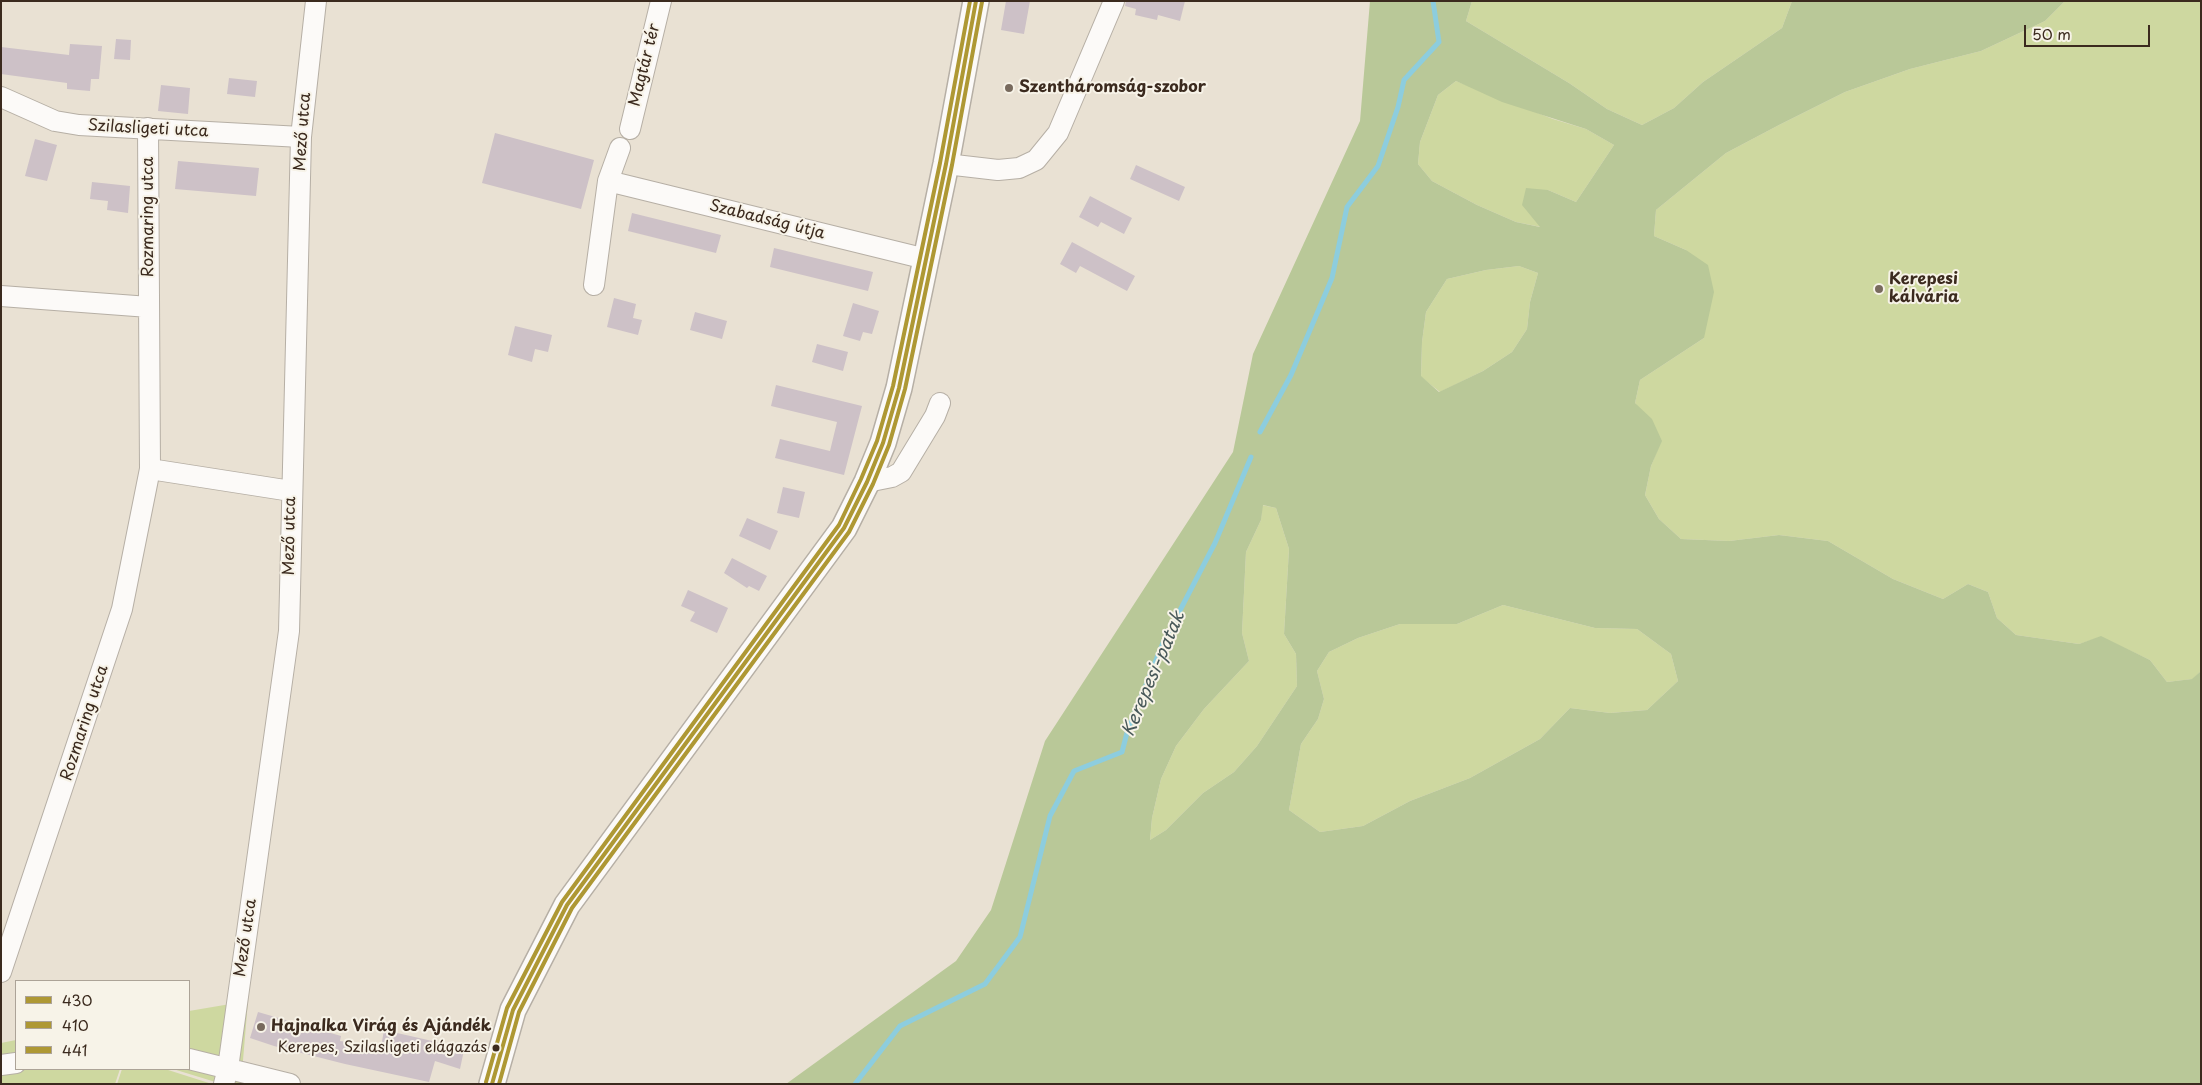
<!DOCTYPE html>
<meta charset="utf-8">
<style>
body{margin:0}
#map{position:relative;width:2202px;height:1085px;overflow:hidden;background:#e9e1d3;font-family:"Playpen Sans",sans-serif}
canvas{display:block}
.frame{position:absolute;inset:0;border:2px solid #3b2a1e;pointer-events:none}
.legend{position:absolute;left:15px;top:980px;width:175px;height:90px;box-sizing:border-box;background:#f7f3e8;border:1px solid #aca397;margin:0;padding:6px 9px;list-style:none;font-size:15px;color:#3b2a1e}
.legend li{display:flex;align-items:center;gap:10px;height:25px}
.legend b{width:25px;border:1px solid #aca397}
.scale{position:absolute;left:2024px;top:25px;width:126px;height:22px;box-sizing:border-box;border:2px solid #3b2a1e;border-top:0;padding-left:6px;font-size:15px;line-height:18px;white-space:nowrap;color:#3b2a1e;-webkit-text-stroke:4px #f7f3e8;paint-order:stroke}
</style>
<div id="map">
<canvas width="2202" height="1085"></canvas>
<div class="frame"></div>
<ul class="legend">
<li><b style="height:6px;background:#ae9834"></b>430</li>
<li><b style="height:6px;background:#ae9834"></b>410</li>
<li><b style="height:6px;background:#ae9834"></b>441</li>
</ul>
<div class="scale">50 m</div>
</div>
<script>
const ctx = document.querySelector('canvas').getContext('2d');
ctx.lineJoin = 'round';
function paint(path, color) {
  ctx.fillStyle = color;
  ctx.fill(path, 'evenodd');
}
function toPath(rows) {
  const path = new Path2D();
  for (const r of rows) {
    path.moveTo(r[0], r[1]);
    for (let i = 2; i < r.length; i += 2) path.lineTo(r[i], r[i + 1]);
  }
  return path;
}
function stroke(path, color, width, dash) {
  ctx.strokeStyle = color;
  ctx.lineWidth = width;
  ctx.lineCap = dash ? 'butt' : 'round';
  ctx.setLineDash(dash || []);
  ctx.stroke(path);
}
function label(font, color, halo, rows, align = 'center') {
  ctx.font = font + ' "Playpen Sans",sans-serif';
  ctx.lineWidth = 4;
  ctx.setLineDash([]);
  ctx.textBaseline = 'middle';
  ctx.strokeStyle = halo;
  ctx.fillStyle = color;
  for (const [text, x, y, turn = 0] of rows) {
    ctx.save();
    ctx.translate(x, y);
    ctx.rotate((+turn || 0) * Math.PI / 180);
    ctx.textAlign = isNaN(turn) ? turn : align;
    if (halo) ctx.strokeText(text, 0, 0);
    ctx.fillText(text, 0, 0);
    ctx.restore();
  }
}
const green = toPath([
 [1472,1,1792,1,1782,28,1703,82,1674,108,1642,125,1607,109,1569,83,1466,21],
 [2065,1,2201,1,2201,671,2193,679,2167,682,2150,660,2101,637,2079,644,2016,635,1997,618,1988,592,1968,584,1943,599,1893,579,1828,541,1779,535,1729,541,1681,539,1659,519,1645,495,1651,466,1661,441,1635,403,1640,380,1704,338,1686,250,1654,236,1656,210,1726,153,1779,125,1845,92,1910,69,1981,51,2045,21],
 [1456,81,1553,119,1586,129,1614,145,1576,202,1548,190,1541,227,1516,222,1477,205,1432,181,1418,164,1420,142,1438,95],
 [1519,266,1538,273,1530,302,1527,329,1512,352,1483,371,1440,392,1421,377,1422,342,1426,312,1447,279,1486,270],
 [1262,505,1276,508,1289,549,1284,634,1296,654,1297,686,1257,746,1234,772,1203,793,1166,830,1150,840,1152,818,1161,779,1176,746,1204,709,1249,661,1242,633,1246,552,1261,520],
 [1503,605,1595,628,1637,629,1671,654,1678,681,1647,710,1610,713,1570,708,1540,739,1470,778,1410,801,1363,826,1320,832,1289,810,1301,744,1318,719,1324,699,1317,671,1329,652,1358,638,1400,624,1457,624],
 [248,1001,241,1084,222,1084,173,1069,189,1069,189,1011],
 [16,1040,16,1069,120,1069,115,1084,1,1084,1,1043],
 [122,1069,165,1069,212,1084,117,1084]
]);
const forest = toPath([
 [1370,1,1472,1,1466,21,1569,83,1607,109,1642,125,1674,108,1703,82,1782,28,1792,1,2065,1,2045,21,1981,51,1910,69,1845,92,1779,125,1726,153,1656,210,1654,236,1686,250,1708,265,1714,292,1704,338,1640,380,1635,403,1652,419,1662,441,1651,466,1645,495,1659,519,1681,539,1729,541,1779,535,1828,541,1893,579,1943,599,1968,584,1988,592,1997,618,2016,635,2079,644,2101,636,2150,660,2167,682,2192,679,2201,671,2201,1084,786,1084,956,961,991,910,1045,741,1233,452,1253,354,1360,121],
 [1456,81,1502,102,1586,129,1614,145,1576,202,1548,190,1526,188,1522,205,1540,227,1516,222,1477,205,1432,181,1418,164,1420,142,1438,95],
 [1519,266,1538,273,1530,302,1527,329,1512,352,1483,371,1439,392,1421,376,1422,342,1426,312,1447,279,1486,270],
 [1263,505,1276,508,1289,549,1284,634,1296,654,1297,686,1257,746,1234,772,1203,793,1166,830,1150,840,1152,818,1161,779,1176,746,1204,709,1249,661,1242,633,1246,552,1261,520],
 [1503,605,1595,628,1637,629,1671,654,1678,681,1647,710,1610,713,1570,708,1540,739,1470,778,1410,801,1363,826,1320,832,1289,810,1301,744,1318,719,1324,699,1317,671,1329,652,1358,638,1400,624,1457,624]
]);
const stream = toPath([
 [1260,432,1291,375,1332,278,1347,207,1378,166,1398,107,1404,80,1439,42,1433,1],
 [855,1084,900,1026,985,984,1020,937,1050,816,1074,771,1122,752,1128,729,1163,643,1215,543,1251,457]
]);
const building = toPath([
 [1006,1,1030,1,1024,34,1001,30],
 [1126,1,1185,1,1180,21,1158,15,1157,20,1135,15,1136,9,1125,6],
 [116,39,131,40,130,60,114,59],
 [70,44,102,46,99,79,91,79,90,91,67,89,67,83,1,74,1,47,69,55],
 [229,78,257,81,255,97,227,94],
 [161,85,190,88,188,114,158,111],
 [495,133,594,160,581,209,482,183],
 [35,139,57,145,47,181,25,176],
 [178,161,259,168,256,196,175,189],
 [1136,165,1185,187,1179,201,1130,179],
 [92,182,130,186,128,213,107,210,108,201,90,199],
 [1090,196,1132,218,1124,234,1101,222,1098,227,1079,217],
 [632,213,721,235,716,253,628,231],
 [1072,242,1135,276,1127,291,1080,266,1076,273,1060,264],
 [774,248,873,272,868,291,770,267],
 [614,298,636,304,633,318,642,320,638,335,607,327],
 [853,303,879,311,872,334,863,332,860,341,843,336],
 [695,312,727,321,722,339,690,330],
 [515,326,552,335,548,352,535,349,532,362,508,355],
 [817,344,848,352,843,371,812,362],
 [776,385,862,406,844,475,775,458,780,439,830,451,837,422,771,406],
 [783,487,805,492,799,518,777,513],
 [747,518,778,531,770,550,739,536],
 [732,558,767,576,759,591,749,586,747,588,724,573],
 [688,590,728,608,717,633,690,621,695,612,681,606],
 [258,1012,341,1036,340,1041,381,1047,384,1030,441,1043,464,1050,460,1069,435,1061,429,1082,345,1064,274,1046,250,1038]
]);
const minor = toPath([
 [1,97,55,121,79,125,301,137],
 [630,129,661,1],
 [946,164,998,170,1019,168,1036,160,1058,133,1114,1],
 [608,181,926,259],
 [594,285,608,181,620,148],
 [1,296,149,307],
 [150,469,291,491],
 [867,482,892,477,901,472,935,416,940,403],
 [1,972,122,609,150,469,148,128],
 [189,1059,290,1084],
 [1,1065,16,1063],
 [224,1084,228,1068,289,631,301,137,316,1]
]);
const major = toPath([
 [492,1084,513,1010,567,905,844,528,867,482,883,443,899,388,946,164,976,1]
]);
const bus1 = toPath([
 [492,1084,513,1010,567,905,844,528,867,482,883,443,899,388,946,164,976,1]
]);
const bus2 = toPath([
 [499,1084,519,1012,572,908,849,532,873,484,889,445,905,389,952,165,982,2]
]);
const bus3 = toPath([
 [486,1082,507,1008,562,902,839,525,861,479,877,441,893,386,940,163,970,1]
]);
const markers = [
 [1009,88,5,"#786a5d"],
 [1879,289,5,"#786a5d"],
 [261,1027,5,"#786a5d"],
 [496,1048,4.5,"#3b2a1e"]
];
const busNames = [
 ["Kerepes, Szilasligeti elágazás",487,1048]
];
const streetNames = [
 ["Magtár tér",645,65,-76],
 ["Szilasligeti utca",148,129,3],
 ["Mező utca",303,132,-86],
 ["Rozmaring utca",149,217,-90],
 ["Szabadság útja",767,220,14],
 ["Mező utca",290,536,-89],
 ["Rozmaring utca",85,723,-72],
 ["Mező utca",246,938,-82]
];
const poiNames = [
 ["Szentháromság-szobor",1019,88],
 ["Kerepesi",1889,280],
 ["kálvária",1889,298],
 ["Hajnalka Virág és Ajándék",271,1027]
];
const waterNames = [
 ["Kerepesi-patak",1154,674,-67]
];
paint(green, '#ced8a0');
paint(forest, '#b9c898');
stroke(stream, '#8dcdde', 5);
paint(building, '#cdc1c7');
stroke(minor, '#b6afa5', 22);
stroke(major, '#b6afa5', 28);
stroke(minor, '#fcfaf8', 20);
stroke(major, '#fcfaf8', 25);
stroke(bus1, '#ae9834', 4);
stroke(bus2, '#ae9834', 4);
stroke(bus3, '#ae9834', 4);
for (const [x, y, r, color] of markers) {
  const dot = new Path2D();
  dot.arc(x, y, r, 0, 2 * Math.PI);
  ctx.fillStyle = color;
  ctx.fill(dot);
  stroke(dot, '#f7f3e8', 2);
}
label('15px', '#3b2a1e', '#f7f3e8', busNames, 'right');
label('16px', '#3b2a1e', '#f7f3e8', streetNames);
label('bold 16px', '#3b2a1e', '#f7f3e8', poiNames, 'left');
label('italic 18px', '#485859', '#f7f3e8', waterNames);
</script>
